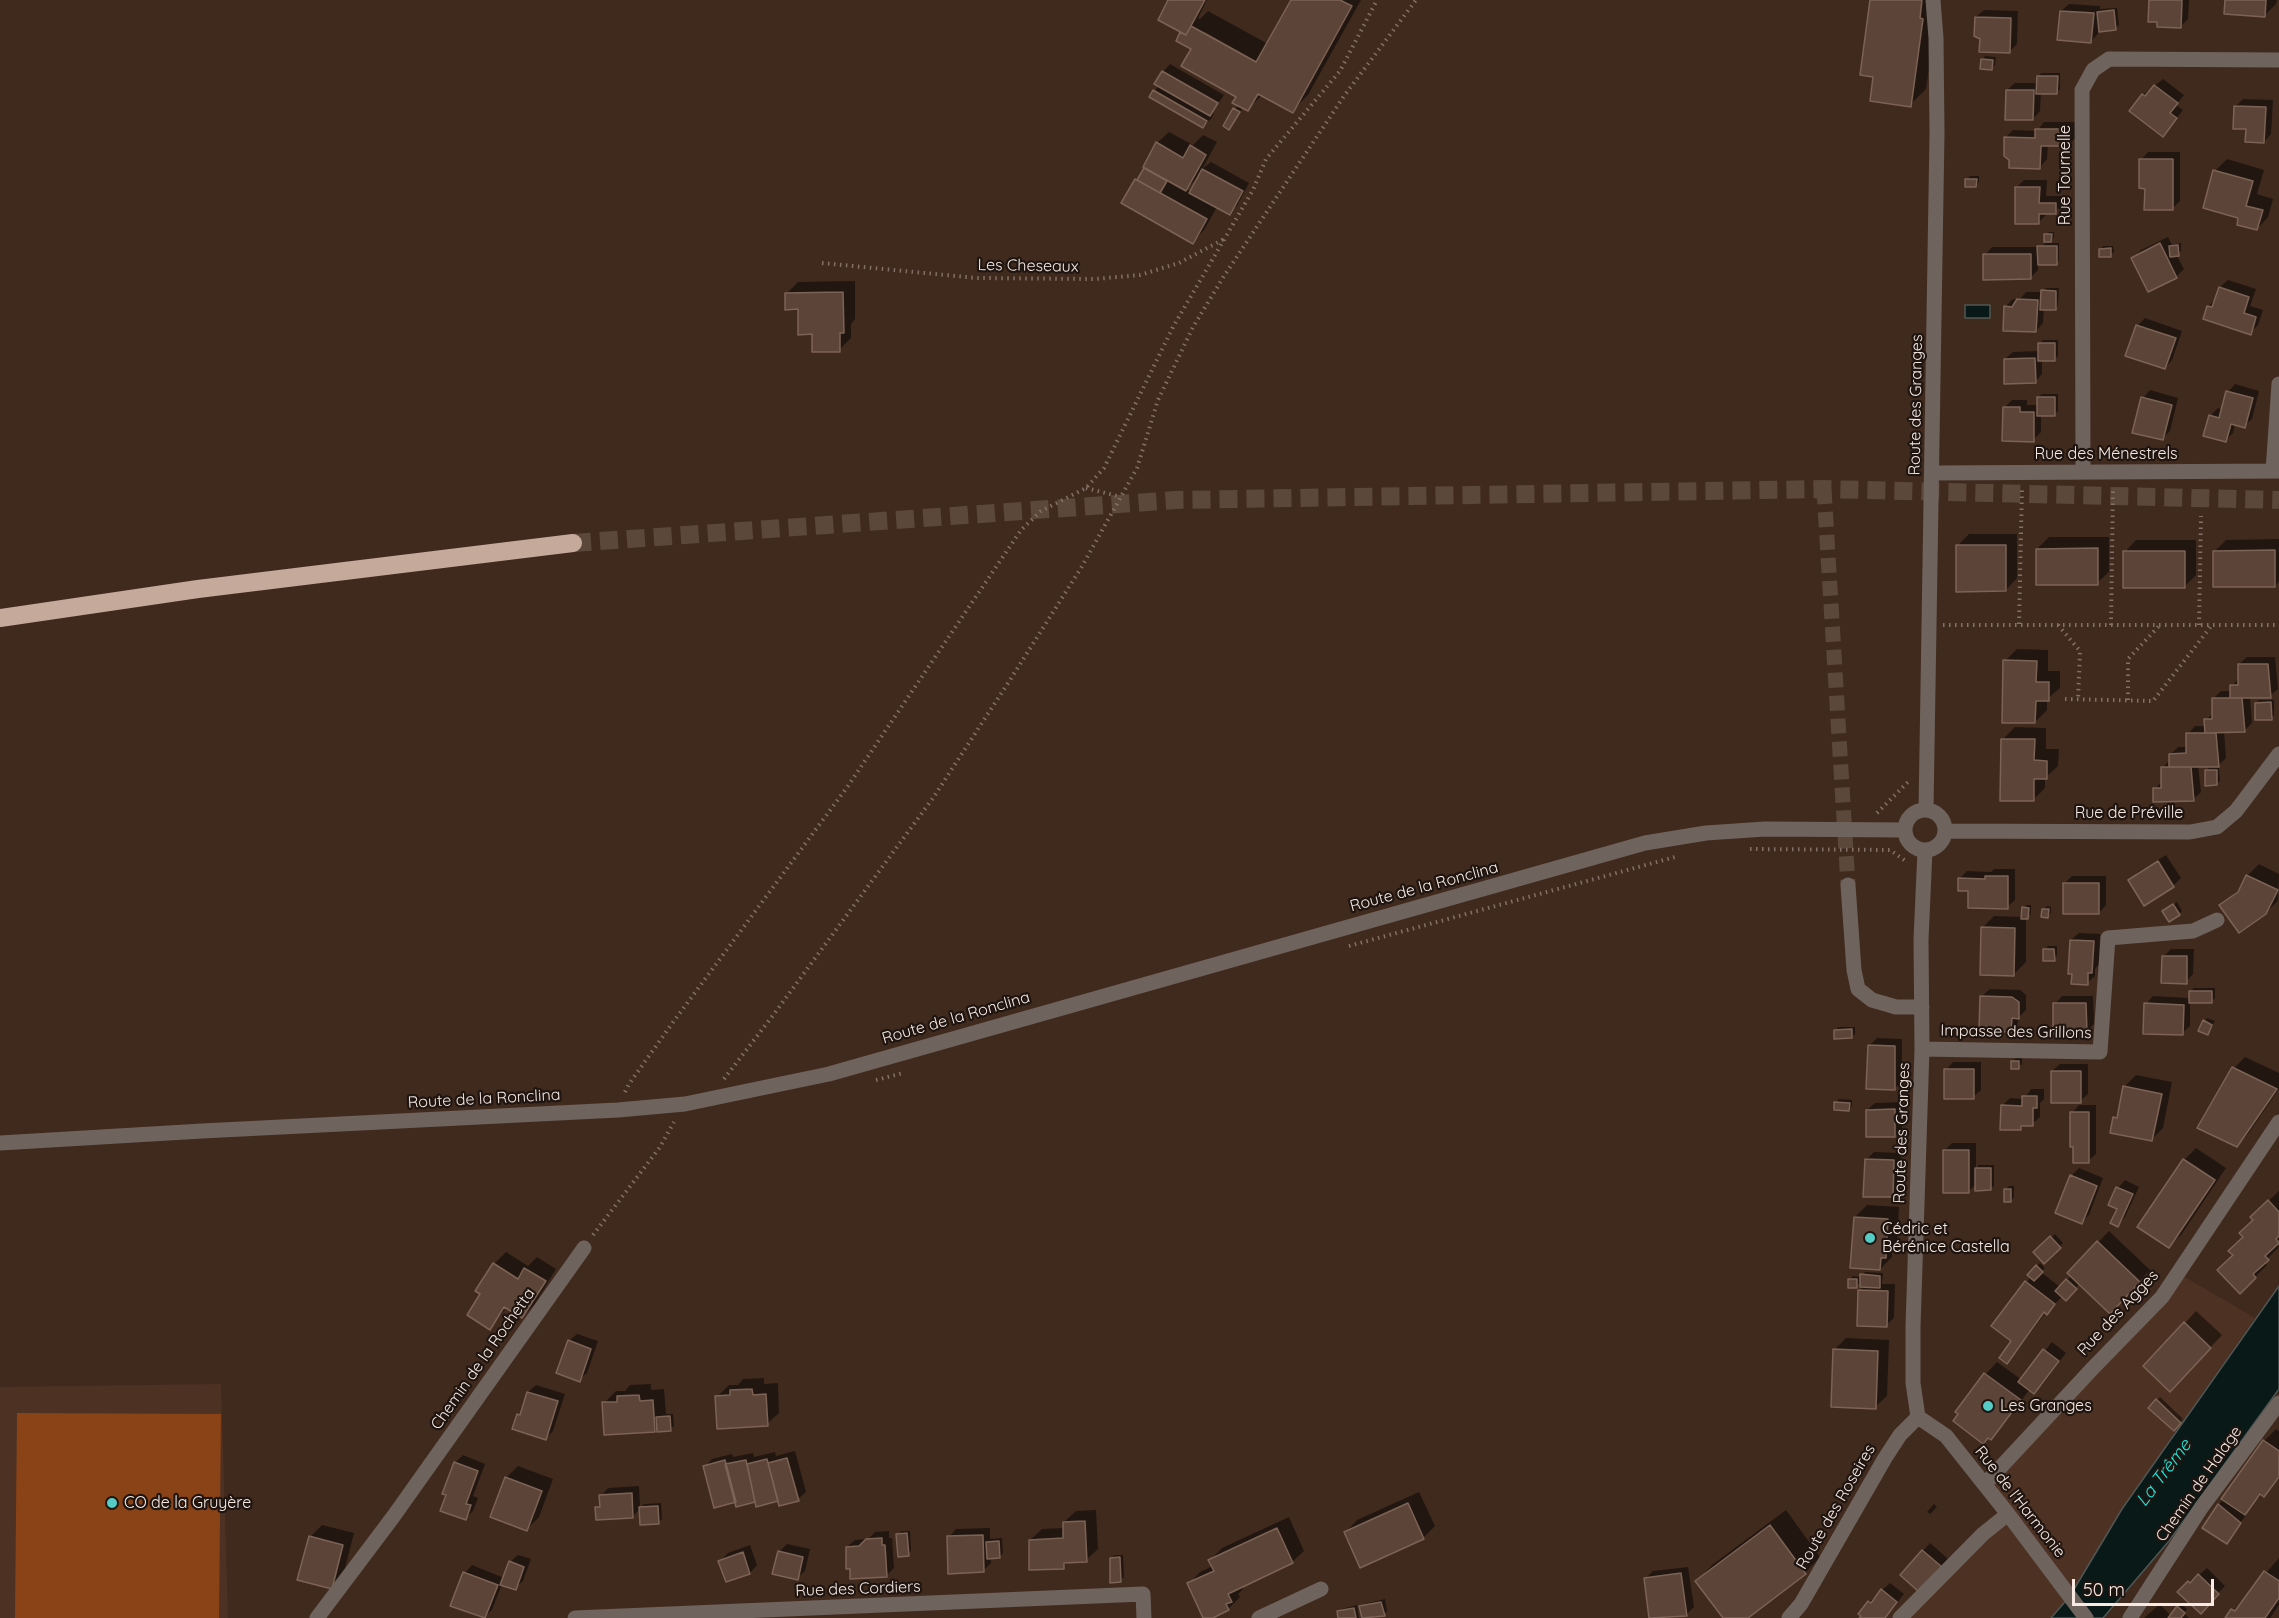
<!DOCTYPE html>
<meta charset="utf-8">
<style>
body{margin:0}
#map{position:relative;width:2279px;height:1618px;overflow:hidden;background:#402a1e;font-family:Quicksand,sans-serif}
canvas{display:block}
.scale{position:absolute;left:2072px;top:1579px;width:142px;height:27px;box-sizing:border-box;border:3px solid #f8e9e2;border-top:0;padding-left:8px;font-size:18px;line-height:21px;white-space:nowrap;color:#f8e9e2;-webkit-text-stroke:4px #1f1510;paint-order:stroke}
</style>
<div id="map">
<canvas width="2279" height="1618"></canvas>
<div class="scale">50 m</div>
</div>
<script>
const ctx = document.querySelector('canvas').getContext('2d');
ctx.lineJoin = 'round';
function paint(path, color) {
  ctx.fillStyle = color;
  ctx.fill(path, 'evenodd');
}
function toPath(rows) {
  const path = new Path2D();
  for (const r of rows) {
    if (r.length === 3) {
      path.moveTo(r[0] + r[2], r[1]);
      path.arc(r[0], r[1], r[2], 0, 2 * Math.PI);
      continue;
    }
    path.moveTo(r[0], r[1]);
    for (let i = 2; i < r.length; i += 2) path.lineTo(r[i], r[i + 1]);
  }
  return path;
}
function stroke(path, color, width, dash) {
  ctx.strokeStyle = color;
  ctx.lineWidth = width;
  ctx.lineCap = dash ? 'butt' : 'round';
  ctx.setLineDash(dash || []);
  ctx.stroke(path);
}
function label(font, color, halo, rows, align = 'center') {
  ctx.font = font + ' Quicksand,sans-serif';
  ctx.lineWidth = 4.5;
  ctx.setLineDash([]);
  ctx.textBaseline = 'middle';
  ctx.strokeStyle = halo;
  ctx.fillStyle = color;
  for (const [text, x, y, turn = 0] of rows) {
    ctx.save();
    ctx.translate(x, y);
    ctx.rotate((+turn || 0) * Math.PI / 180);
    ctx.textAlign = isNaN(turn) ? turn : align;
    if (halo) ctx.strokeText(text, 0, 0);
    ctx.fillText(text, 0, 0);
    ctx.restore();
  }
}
const built = toPath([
 [2183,1276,2255,1318,2122,1509,2070,1596,2051,1618,1901,1618,2008,1514,1985,1484],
 [221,1384,228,1618,0,1618,0,1387]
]);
const green = toPath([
 [17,1413,221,1414,219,1618,15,1618]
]);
const water = toPath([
 [1965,305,1990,305,1990,318,1965,318,1965,305],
 [2279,1286,2279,1389,2169,1541,2103,1618,2051,1618,2070,1596,2122,1509,2279,1286]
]);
const shadow = toPath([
 [1170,0,1207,0,1198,18,1200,19,1208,11,1268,44,1292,0,1361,0,1308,95,1292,111,1262,95,1247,110,1243,107,1232,125,1235,109,1239,105,1238,96,1181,33,1183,32],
 [1205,32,1263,65,1262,67,1205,36],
 [1872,0,1935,0,1938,3,1926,89,1910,105,1875,76],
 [2150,0,2189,0,2188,19,2180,27],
 [2227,0,2277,0,2276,4,2265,15],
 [2069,4,2100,6,2100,9,2117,8,2119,25,2115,29,2098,30,2098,34,2090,42,2061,11],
 [1984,10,2018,11,2017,44,2009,52,1981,39,1976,17],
 [1985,56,1996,57,1995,65,1991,68,1982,60],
 [1170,64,1224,95,1212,112,1214,113,1211,119,1203,126,1154,91,1160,85,1163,72],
 [2042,73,2060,73,2060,89,2056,93,2041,92,2040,111,2033,119,2007,90,2015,83,2038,83,2038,76],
 [2163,79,2184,95,2176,105,2183,110,2170,127,2131,111,2143,95],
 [2243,99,2273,100,2271,134,2264,142,2248,128,2236,106],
 [2044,122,2077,122,2076,137,2069,145,2048,144,2047,159,2040,167,2010,159,2005,138,2013,130,2037,131],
 [1169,132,1193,145,1203,135,1217,142,1202,169,1211,162,1249,183,1237,206,1229,214,1217,207,1204,230,1193,242,1136,180,1144,172,1157,143],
 [1198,177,1191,192,1186,189],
 [2148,152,2180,152,2180,201,2172,209,2146,187,2141,160],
 [2227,159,2264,170,2257,194,2273,199,2268,217,2257,229,2240,217,2215,171],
 [1970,176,1979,176,1979,182,1976,186,1967,180],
 [2024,180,2047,180,2046,196,2063,196,2062,205,2055,212,2046,212,2046,215,2038,223,2017,187],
 [2049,232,2054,232,2054,237,2048,243,2059,243,2059,260,2056,263,2038,263,2038,270,2031,277,1985,255,1992,247,2039,247,2046,243,2046,235],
 [2168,237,2172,245,2181,243,2181,251,2177,256,2184,269,2176,277,2133,258,2141,250],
 [2103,246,2113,246,2114,252,2110,255,2100,250],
 [2228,280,2256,289,2250,306,2263,310,2258,325,2250,333,2208,307,2216,298,2220,287],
 [855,281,855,319,851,324,851,338,839,350,814,333,799,308,786,294,798,282],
 [2046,288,2059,288,2058,305,2055,309,2044,308,2043,323,2036,331,2005,307,2013,299,2019,300,2026,292,2042,292],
 [2145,318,2182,331,2172,360,2165,368,2137,326],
 [2043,340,2058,340,2058,356,2054,360,2042,359,2042,374,2035,382,2005,359,2013,352,2040,351,2040,344],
 [2235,384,2259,391,2252,419,2244,426,2235,424,2233,433,2225,441,2210,416,2218,408,2223,410,2228,392],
 [2150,390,2178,398,2170,431,2162,439,2143,398],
 [2042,394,2058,394,2058,411,2055,414,2041,414,2041,432,2033,440,2004,408,2012,400,2027,400,2027,405,2038,405,2038,397],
 [1969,534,2017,534,2017,578,2006,590,1957,546],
 [2049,537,2109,537,2109,572,2097,583,2037,549],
 [2279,539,2279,581,2275,586,2215,551,2226,540],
 [2136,540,2196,540,2196,575,2185,586,2125,552],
 [2017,649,2048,650,2048,671,2060,671,2060,688,2047,699,2047,710,2035,722,2005,661],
 [2247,657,2275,657,2278,689,2270,696,2250,697,2252,723,2244,731,2224,731,2226,758,2216,768,2219,768,2220,781,2216,784,2206,771,2212,765,2198,765,2201,792,2193,800,2155,789,2162,781,2162,768,2170,760,2171,754,2178,747,2188,747,2188,734,2195,726,2206,726,2206,720,2213,713,2213,699,2221,691,2232,691,2232,686,2239,678,2239,664],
 [2259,700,2274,700,2274,715,2271,718,2256,703],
 [2015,727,2046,728,2046,749,2059,749,2058,766,2045,778,2045,788,2033,800,2003,739],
 [2166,855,2181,878,2173,886,2130,880,2138,872],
 [2259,864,2279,874,2278,901,2265,913,2221,906,2242,887,2247,876],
 [1994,869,2015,869,2015,900,2007,907,1970,890,1959,879,1967,871,1991,872],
 [2072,876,2106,876,2106,905,2099,913,2064,884],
 [2177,902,2182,911,2179,914,2164,911],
 [2027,905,2031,905,2031,914,2026,917,2026,962,2014,974,1982,928,1994,916,2023,917,2023,908],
 [2047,906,2051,907,2051,913,2048,916,2043,910],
 [2079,933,2100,934,2099,964,2095,969,2095,976,2087,983,2071,940],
 [2048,946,2057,946,2057,956,2054,959,2045,950],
 [2171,949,2194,949,2193,974,2186,982,2164,956],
 [2194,988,2215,988,2215,998,2211,1002,2190,1001,2190,1026,2182,1033,2146,1004,2153,996,2190,998,2190,992],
 [1990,989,2020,990,2026,995,2026,1010,2019,1017,2018,1023,2011,1030,1982,996],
 [2062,996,2093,996,2094,1024,2086,1032,2055,1004],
 [2207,1018,2215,1021,2207,1033,2204,1021],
 [1839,1027,1855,1027,1855,1034,1852,1037,1835,1030],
 [1877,1038,1902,1039,1902,1081,1894,1089,1869,1046],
 [2245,1057,2279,1073,2279,1089,2248,1134,2237,1146,2234,1068],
 [2016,1058,2022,1058,2022,1064,2018,1067,2012,1061],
 [1953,1062,1981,1062,1981,1090,1973,1097,1946,1070],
 [2060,1064,2088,1064,2088,1094,2080,1101,2052,1071],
 [2136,1075,2172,1082,2163,1128,2152,1139,2115,1118,2119,1113,2124,1087],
 [2031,1089,2044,1089,2044,1099,2040,1103,2040,1117,2032,1124,2025,1124,2021,1129,2002,1106,2010,1098,2024,1099],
 [1839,1099,1852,1100,1852,1106,1849,1109,1836,1103],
 [1902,1102,1902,1128,1895,1136,1867,1110,1875,1103],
 [2079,1105,2096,1105,2096,1154,2088,1161,2072,1113],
 [1952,1143,1976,1143,1976,1169,1979,1165,1994,1165,1994,1186,1990,1189,1976,1184,1969,1191,1944,1151],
 [2196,1148,2226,1168,2181,1235,2169,1246,2139,1227,2184,1160],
 [1874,1152,1901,1153,1900,1188,1892,1196,1866,1160],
 [2079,1168,2103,1178,2089,1215,2082,1222,2071,1176],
 [2125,1180,2139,1187,2125,1217,2118,1225,2118,1188],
 [2009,1186,2014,1186,2014,1197,2011,1201,2005,1190],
 [2279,1191,2279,1240,2276,1244,2279,1247,2264,1262,2267,1265,2240,1292,2234,1255,2255,1219,2252,1217],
 [1867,1205,1899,1207,1897,1245,1892,1249,1892,1257,1880,1269,1855,1217],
 [2109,1231,2150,1270,2121,1300,2080,1283,2066,1299,2063,1296,2046,1312,2018,1350,2007,1362,2013,1341,1993,1325,2031,1277,2029,1275,2040,1263,2045,1268,2041,1272,2060,1287,2072,1275,2069,1273],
 [2055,1234,2063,1243,2044,1262,2035,1252],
 [506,1252,528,1266,537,1257,556,1269,534,1305,522,1317,507,1307,490,1328,482,1294,494,1264],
 [1865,1272,1883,1273,1882,1284,1895,1284,1894,1318,1886,1325,1859,1291,1864,1286,1861,1281,1856,1287,1849,1280,1853,1276,1862,1277],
 [2196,1311,2222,1335,2182,1378,2185,1323],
 [577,1334,598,1341,587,1373,579,1380,569,1341],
 [1846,1338,1889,1340,1887,1396,1875,1407,1834,1350],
 [2052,1342,2066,1353,2042,1385,2034,1392,2030,1389,2002,1426,1991,1438,1957,1412,1986,1374,1997,1362,2022,1380],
 [764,1378,764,1384,778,1383,779,1413,767,1424,717,1397,729,1385,738,1385,743,1379],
 [651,1384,651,1390,664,1389,666,1414,673,1414,674,1426,670,1429,659,1426,654,1431,604,1403,616,1391,625,1391,630,1385],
 [536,1385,565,1394,553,1431,546,1438,518,1415,523,1410,528,1392],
 [2160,1397,2183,1419,2174,1428,2150,1408],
 [2276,1429,2279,1431,2279,1479,2264,1496,2262,1494,2245,1513,2247,1514,2226,1542,2219,1505,2264,1441],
 [795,1451,806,1492,798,1499,756,1500,705,1467,712,1459,732,1454,733,1457,753,1453,754,1457,775,1452,776,1456],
 [463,1455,485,1464,473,1496,478,1498,473,1511,465,1519,455,1463],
 [518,1466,553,1479,539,1517,527,1529,506,1478],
 [639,1486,640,1508,644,1504,661,1503,662,1519,658,1523,641,1508,632,1517,597,1508,601,1503,601,1496,608,1488],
 [1419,1492,1435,1526,1423,1538,1346,1532,1357,1520],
 [1934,1504,1937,1507,1930,1514,1927,1512],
 [1096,1510,1098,1549,1086,1560,1070,1561,1063,1567,1030,1540,1042,1529,1064,1528,1064,1522,1076,1511],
 [1786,1510,1820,1557,1805,1573,1745,1618,1724,1618,1697,1581,1712,1565],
 [1289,1517,1304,1551,1292,1562,1242,1586,1243,1589,1238,1594,1240,1597,1228,1609,1209,1618,1204,1618,1189,1584,1200,1572,1213,1566,1210,1560,1222,1548],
 [322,1525,354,1533,343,1576,331,1588,310,1537],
 [990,1528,990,1539,1002,1538,1003,1553,1000,1557,991,1557,991,1563,983,1571,949,1537,956,1529],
 [889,1531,889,1538,892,1538,894,1568,886,1576,847,1547,855,1540,868,1539,875,1532],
 [901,1531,910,1531,911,1551,908,1555,898,1535],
 [1930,1543,1948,1559,1927,1583,1902,1575],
 [787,1544,810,1549,805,1571,797,1578,779,1552],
 [750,1545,757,1565,750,1573,720,1561,728,1553],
 [518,1555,531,1559,523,1581,515,1588,502,1584,492,1610,484,1617,452,1605,465,1573,472,1565,504,1578,510,1562],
 [1115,1555,1123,1555,1124,1577,1120,1581,1111,1558],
 [2279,1558,2279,1605,2270,1618,2227,1618],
 [1688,1567,1694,1607,1686,1615,1650,1618,1645,1579,1653,1571],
 [2207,1568,2225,1586,2208,1604,2179,1592,2196,1575,2198,1576],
 [1890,1583,1904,1594,1885,1618,1861,1618,1869,1602],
 [1385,1599,1387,1611,1384,1615,1363,1618,1361,1607,1364,1604],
 [2160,1604,2171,1616,2181,1604,2187,1609,2184,1613,2189,1618,2144,1618],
 [1357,1605,1359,1618,1339,1618,1338,1612,1342,1609]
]);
const building = toPath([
 [1168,0,1205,0,1186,35,1158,20,1168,0],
 [1291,0,1340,0,1352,6,1293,113,1258,94,1248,111,1232,103,1236,97,1181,66,1191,49,1176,41,1180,32,1186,35,1191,26,1256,62,1291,0],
 [1870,0,1922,0,1920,18,1923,19,1911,107,1870,101,1873,77,1860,75,1870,0],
 [2149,0,2182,0,2181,28,2157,27,2157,22,2148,22,2149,0],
 [2225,0,2266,0,2265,17,2224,14,2225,0],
 [2114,10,2116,30,2099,32,2097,12,2114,10],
 [2060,11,2094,13,2091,43,2057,40,2060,11],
 [1975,17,2011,18,2010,53,1979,52,1980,39,1974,36,1975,17],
 [1981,59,1993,60,1992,70,1980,69,1981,59],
 [1162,71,1218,103,1210,116,1154,84,1162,71],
 [2037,76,2058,76,2057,94,2036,94,2037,76],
 [2154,85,2178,103,2170,113,2177,118,2163,137,2129,111,2142,94,2145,96,2154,85],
 [1153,90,1207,121,1203,128,1149,97,1153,90],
 [2006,90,2034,90,2033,120,2005,120,2006,90],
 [2234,106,2266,107,2264,143,2245,142,2246,129,2233,129,2234,106],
 [1233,108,1240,112,1229,130,1223,126,1233,108],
 [2035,129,2070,129,2070,146,2041,146,2040,169,2009,168,2009,160,2004,156,2004,137,2035,138,2035,129],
 [1156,142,1183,158,1190,145,1206,155,1186,191,1143,167,1156,142],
 [2139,159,2173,159,2173,210,2144,210,2145,189,2139,188,2139,159],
 [1144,168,1167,181,1160,193,1137,180,1144,168],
 [1202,169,1243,191,1230,215,1189,193,1202,169],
 [2213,170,2253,181,2246,206,2263,210,2257,230,2237,225,2238,218,2203,208,2213,170],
 [1135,179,1207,219,1193,244,1121,203,1135,179],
 [1965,179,1977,179,1976,187,1965,187,1965,179],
 [2015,187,2040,187,2039,203,2056,203,2056,214,2039,214,2039,224,2015,224,2015,187],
 [2044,234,2052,234,2051,242,2044,242,2044,234],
 [2160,243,2177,278,2148,292,2131,258,2160,243],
 [2178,245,2179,256,2170,257,2169,246,2178,245],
 [2037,246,2057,246,2057,265,2038,265,2037,246],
 [2111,248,2111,257,2099,257,2099,249,2111,248],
 [1983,254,2031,254,2031,279,1983,280,1983,254],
 [2219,287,2249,297,2244,313,2256,317,2251,335,2203,319,2207,306,2212,307,2219,287],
 [2041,290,2056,291,2056,310,2040,310,2041,290],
 [843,292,844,333,840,333,840,352,812,352,812,334,798,335,798,309,785,310,785,293,843,292],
 [2017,299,2038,300,2036,332,2003,331,2004,306,2012,307,2017,299],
 [2136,325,2176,338,2165,369,2125,356,2136,325],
 [2038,343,2055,343,2055,361,2038,361,2038,343],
 [2035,358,2036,383,2004,384,2004,359,2035,358],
 [2226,391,2253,398,2245,428,2231,424,2226,442,2203,436,2209,415,2219,418,2226,391],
 [2037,397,2055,397,2055,416,2037,416,2037,397],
 [2141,397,2172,405,2163,440,2132,433,2141,397],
 [2003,407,2020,407,2020,412,2034,412,2034,442,2002,441,2003,407],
 [1956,545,2006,545,2006,591,1956,592,1956,545],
 [2098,548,2098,585,2036,585,2036,549,2098,548],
 [2275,550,2275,587,2213,587,2213,551,2275,550],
 [2123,551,2185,551,2185,588,2123,588,2123,551],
 [2003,660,2037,661,2036,682,2049,682,2049,701,2036,701,2035,723,2002,723,2003,660],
 [2238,664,2268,664,2271,698,2230,698,2230,685,2238,685,2238,664],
 [2212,698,2242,698,2245,732,2205,733,2204,719,2212,719,2212,698],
 [2271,702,2272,720,2255,720,2255,703,2271,702],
 [2186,733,2216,733,2219,767,2169,767,2169,754,2186,753,2186,733],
 [2001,739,2035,739,2034,760,2047,761,2047,779,2034,779,2034,801,2000,801,2001,739],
 [2161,767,2191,767,2194,801,2153,802,2153,788,2161,788,2161,767],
 [2205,770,2217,770,2217,785,2205,786,2205,770],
 [2158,861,2174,887,2144,906,2128,880,2158,861],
 [2246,875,2278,890,2266,914,2239,933,2219,905,2238,892,2246,875],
 [1985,876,2008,876,2008,909,1968,908,1968,891,1958,891,1958,878,1985,879,1985,876],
 [2063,883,2099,883,2099,914,2063,914,2063,883],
 [2173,904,2180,915,2169,922,2162,911,2173,904],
 [2022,907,2029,908,2028,919,2021,919,2022,907],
 [2042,909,2049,909,2048,918,2041,917,2042,909],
 [1981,927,2015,928,2014,976,1980,975,1981,927],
 [2070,940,2094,941,2092,973,2088,973,2088,985,2071,984,2072,974,2068,974,2070,940],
 [2043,949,2054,949,2055,961,2043,961,2043,949],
 [2162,956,2187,956,2187,984,2161,983,2162,956],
 [2189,991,2212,991,2212,1003,2189,1003,2189,991],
 [1980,996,2012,997,2019,1002,2019,1019,2012,1018,2011,1032,1979,1031,1980,996],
 [2053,1003,2086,1003,2087,1033,2053,1034,2053,1003],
 [2144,1003,2184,1005,2183,1035,2143,1034,2144,1003],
 [2203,1020,2212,1025,2208,1035,2198,1031,2203,1020],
 [1852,1029,1852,1038,1834,1039,1834,1030,1852,1029],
 [1868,1045,1895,1046,1895,1090,1866,1089,1868,1045],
 [2011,1061,2019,1061,2019,1069,2011,1069,2011,1061],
 [2232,1067,2277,1089,2237,1147,2197,1128,2232,1067],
 [1944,1069,1974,1069,1974,1099,1944,1099,1944,1069],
 [2051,1071,2081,1071,2081,1103,2051,1103,2051,1071],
 [2123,1086,2162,1094,2152,1141,2110,1133,2113,1117,2117,1118,2123,1086],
 [2022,1096,2037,1096,2037,1108,2033,1108,2033,1126,2021,1126,2021,1130,2000,1130,2001,1105,2022,1106,2022,1096],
 [1834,1102,1850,1103,1849,1111,1834,1110,1834,1102],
 [1895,1109,1895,1137,1866,1137,1866,1110,1895,1109],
 [2070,1112,2089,1112,2089,1163,2073,1163,2073,1147,2070,1147,2070,1112],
 [1943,1150,1969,1150,1969,1193,1943,1193,1943,1150],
 [1865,1159,1894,1160,1893,1197,1863,1197,1865,1159],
 [2183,1159,2215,1180,2169,1248,2137,1227,2183,1159],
 [1975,1168,1991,1168,1991,1190,1975,1191,1975,1168],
 [2070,1175,2097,1186,2082,1224,2055,1213,2070,1175],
 [2116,1187,2133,1194,2118,1227,2110,1223,2117,1209,2108,1205,2116,1187],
 [2004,1189,2011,1189,2011,1202,2004,1202,2004,1189],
 [2268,1200,2279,1212,2279,1236,2276,1239,2279,1243,2265,1256,2269,1260,2253,1274,2256,1278,2240,1294,2217,1270,2233,1255,2228,1251,2243,1237,2239,1233,2253,1220,2250,1217,2268,1200],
 [1854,1217,1888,1219,1886,1258,1881,1258,1880,1270,1850,1268,1854,1217],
 [2050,1236,2061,1248,2044,1264,2033,1252,2050,1236],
 [2097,1241,2140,1282,2110,1314,2067,1273,2097,1241],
 [493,1263,518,1279,524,1268,546,1281,522,1318,504,1307,490,1330,467,1315,480,1294,475,1291,493,1263],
 [2036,1265,2043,1272,2034,1281,2027,1275,2036,1265],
 [1860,1274,1880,1276,1880,1288,1860,1287,1860,1274],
 [1848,1279,1857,1279,1857,1288,1848,1288,1848,1279],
 [2066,1279,2077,1289,2066,1301,2055,1291,2066,1279],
 [2025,1281,2055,1304,2047,1315,2044,1312,2007,1364,1999,1358,2011,1341,1991,1326,2025,1281],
 [1858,1290,1888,1291,1887,1327,1857,1326,1858,1290],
 [2184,1322,2211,1348,2170,1392,2143,1366,2184,1322],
 [568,1340,591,1349,580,1382,556,1373,568,1340],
 [1833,1349,1878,1351,1876,1409,1831,1407,1833,1349],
 [2043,1349,2059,1361,2034,1394,2018,1382,2043,1349],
 [1984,1373,2021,1400,1991,1440,1988,1438,1983,1444,1953,1421,1958,1414,1955,1412,1984,1373],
 [752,1389,753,1395,766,1394,768,1426,717,1429,715,1396,730,1395,730,1390,752,1389],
 [527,1392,558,1401,546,1440,512,1429,517,1414,520,1415,527,1392],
 [639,1395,640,1401,653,1400,655,1432,604,1435,602,1402,617,1402,617,1396,639,1395],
 [2156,1399,2181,1423,2174,1431,2148,1408,2156,1399],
 [670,1416,671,1431,657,1432,656,1417,670,1416],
 [2263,1440,2279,1451,2279,1477,2264,1497,2260,1494,2245,1515,2221,1499,2263,1440],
 [787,1458,799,1501,779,1506,768,1463,787,1458],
 [767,1459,778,1501,756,1507,747,1464,767,1459],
 [725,1460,736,1502,714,1508,703,1466,725,1460],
 [746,1460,755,1502,736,1507,725,1464,746,1460],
 [454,1462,478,1471,466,1504,471,1505,466,1520,440,1511,446,1495,442,1494,454,1462],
 [505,1477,542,1491,527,1531,490,1517,505,1477],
 [632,1493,633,1518,596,1520,595,1507,600,1507,599,1495,632,1493],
 [1408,1503,1424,1539,1360,1568,1344,1532,1408,1503],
 [2218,1504,2241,1523,2227,1544,2202,1528,2218,1504],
 [658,1506,659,1524,640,1525,639,1507,658,1506],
 [1085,1521,1087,1562,1064,1563,1064,1569,1029,1570,1029,1540,1063,1538,1063,1522,1085,1521],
 [1770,1525,1806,1574,1748,1618,1723,1618,1695,1581,1770,1525],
 [1277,1528,1293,1563,1228,1594,1232,1602,1226,1604,1229,1610,1213,1618,1203,1618,1187,1583,1214,1571,1208,1560,1277,1528],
 [907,1533,909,1556,898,1557,896,1534,907,1533],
 [983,1535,984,1572,948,1574,947,1536,983,1535],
 [309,1536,343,1545,332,1589,297,1580,309,1536],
 [882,1538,882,1545,885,1545,887,1577,850,1579,850,1569,846,1569,846,1547,859,1546,866,1539,882,1538],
 [999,1541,1000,1558,987,1559,986,1542,999,1541],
 [1922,1550,1942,1567,1919,1592,1900,1575,1922,1550],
 [778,1551,803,1557,798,1580,772,1574,778,1551],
 [743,1552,750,1574,726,1582,718,1561,743,1552],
 [1120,1557,1121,1582,1110,1583,1110,1558,1120,1557],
 [509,1561,524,1567,516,1590,500,1585,509,1561],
 [2264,1571,2279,1581,2279,1598,2265,1618,2225,1618,2231,1609,2235,1611,2264,1571],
 [463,1572,498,1585,485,1618,450,1606,463,1572],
 [1681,1573,1687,1616,1649,1618,1644,1578,1681,1573],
 [2198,1574,2219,1594,2201,1614,2177,1592,2188,1581,2190,1583,2198,1574],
 [1881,1589,1897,1602,1885,1618,1859,1618,1861,1616,1858,1614,1868,1601,1871,1603,1881,1589],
 [1381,1602,1385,1616,1362,1618,1359,1606,1381,1602],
 [2177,1606,2185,1613,2181,1618,2168,1618,2177,1606],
 [1354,1608,1356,1618,1338,1618,1337,1611,1354,1608]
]);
const minorTunnel = toPath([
 [1824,489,1848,885]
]);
const highwayTunnel = toPath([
 [573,543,1176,500,1824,489,2279,500]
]);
const path = toPath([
 [822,263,976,278,1095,279,1140,275,1179,263,1224,239],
 [1086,488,1121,497],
 [2019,624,2022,487],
 [1943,625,2279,625],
 [2058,625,2080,651,2078,700],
 [2111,625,2113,487],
 [2199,625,2201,516],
 [2065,699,2153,701,2212,625],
 [2128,700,2128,659,2160,625],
 [1877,813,1910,780],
 [1750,849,1890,850,1907,862],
 [1349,946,1675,857],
 [724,1079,774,1014,933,798,1010,680,1081,568,1137,468,1158,400,1193,327,1224,276,1344,96,1416,0],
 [876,1080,903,1073],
 [625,1092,629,1084,671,1025,848,786,1021,530,1041,511,1086,488,1104,468,1173,327,1253,190,1266,159,1340,71,1377,0],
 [593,1235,660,1147,674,1122]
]);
const minor = toPath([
 [2083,471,2082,90,2093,70,2109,59,2279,60],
 [2273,471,2279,384],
 [1933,473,2279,471],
 [1926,810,1937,133,1936,38,1933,0],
 [1925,830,20],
 [1945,831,2190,832,2217,827,2236,811,2279,754],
 [1848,885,1854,970,1858,989,1872,1000,1896,1007,1922,1007],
 [1922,1049,2100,1052,2108,938,2193,931,2217,920],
 [0,1143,202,1131,618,1110,685,1104,829,1074,1645,843,1706,833,1765,829,1905,830],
 [1918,1417,1913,1383,1913,1327,1922,1049,1921,940,1925,850],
 [1918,1417,1946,1436,2008,1514,2086,1618],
 [1985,1484,2092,1369,2162,1297,2279,1122],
 [317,1618,393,1517,584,1248],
 [575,1618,1143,1594,1144,1618],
 [1259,1618,1321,1589],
 [1789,1618,1801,1604,1885,1458,1900,1435,1918,1417],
 [1900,1618,1983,1534,2008,1514],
 [2130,1618,2201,1508,2279,1403]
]);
const highway = toPath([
 [0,618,198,589,573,543]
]);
const markers = [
 [1870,1238,6,"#55cdc6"],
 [1988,1406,6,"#55cdc6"],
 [112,1503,6,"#55cdc6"]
];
const streetNames = [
 ["Rue Tournelle",2065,175,-90],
 ["Les Cheseaux",1028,266,1],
 ["Route des Granges",1916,405,-89],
 ["Rue des Ménestrels",2106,454],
 ["Rue de Préville",2129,813],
 ["Route de la Ronclina",1424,887,-15],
 ["Route de la Ronclina",956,1018,-16],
 ["Impasse des Grillons",2016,1032,1],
 ["Route de la Ronclina",484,1099,-3],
 ["Route des Granges",1902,1133,-88],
 ["Rue des Agges",2118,1313,-47],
 ["Chemin de la Rochetta",483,1359,-55],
 ["Chemin de Halage",2199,1484,-55],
 ["Rue de l'Harmonie",2020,1502,52],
 ["Route des Roseires",1836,1507,-60],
 ["Rue des Cordiers",858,1589,-2]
];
const poiNames = [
 ["Cédric et",1882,1229],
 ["Bérénice Castella",1882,1247],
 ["Les Granges",2000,1406],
 ["CO de la Gruyère",124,1503]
];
const waterNames = [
 ["La Trême",2164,1473,-53]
];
paint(built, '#4d3223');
paint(green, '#8a4316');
paint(water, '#081918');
stroke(water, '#505755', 1.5);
paint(shadow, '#0007');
paint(building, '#5c4438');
stroke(building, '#7c6356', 1.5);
stroke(minorTunnel, '#5c473b', 15, [15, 8]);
stroke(highwayTunnel, '#5c473b', 18, [18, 9]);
stroke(path, '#847066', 4, [1.5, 4.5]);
stroke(minor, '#6f635d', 15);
stroke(highway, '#c5a99b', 18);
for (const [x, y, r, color] of markers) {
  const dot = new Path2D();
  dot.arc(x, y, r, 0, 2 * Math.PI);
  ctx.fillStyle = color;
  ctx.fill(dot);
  stroke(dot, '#1f1510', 2);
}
label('16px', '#f8e9e2', '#1f1510', streetNames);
label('16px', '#f8e9e2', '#1f1510', poiNames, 'left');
label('italic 18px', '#1ce7de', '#1f1510', waterNames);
</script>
